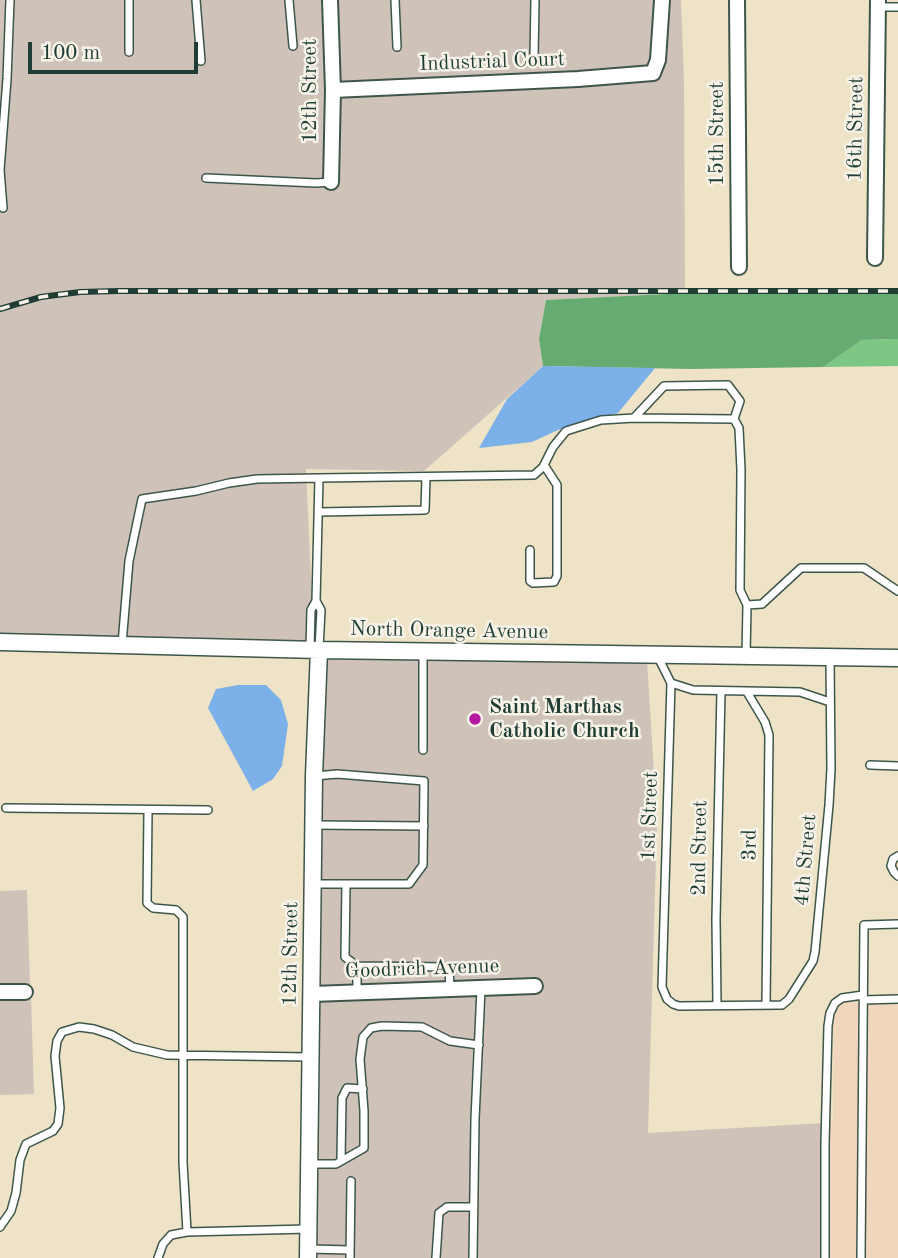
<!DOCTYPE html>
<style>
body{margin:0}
#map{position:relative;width:898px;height:1258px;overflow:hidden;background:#eee3c6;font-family:"Old Standard TT",serif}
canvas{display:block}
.scale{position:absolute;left:28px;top:42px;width:170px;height:32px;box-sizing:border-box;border:4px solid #1f3d34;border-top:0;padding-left:9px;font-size:21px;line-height:24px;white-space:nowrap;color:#1f3d34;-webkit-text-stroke:5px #f7f3e8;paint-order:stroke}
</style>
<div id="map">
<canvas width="898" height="1258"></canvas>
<div class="scale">100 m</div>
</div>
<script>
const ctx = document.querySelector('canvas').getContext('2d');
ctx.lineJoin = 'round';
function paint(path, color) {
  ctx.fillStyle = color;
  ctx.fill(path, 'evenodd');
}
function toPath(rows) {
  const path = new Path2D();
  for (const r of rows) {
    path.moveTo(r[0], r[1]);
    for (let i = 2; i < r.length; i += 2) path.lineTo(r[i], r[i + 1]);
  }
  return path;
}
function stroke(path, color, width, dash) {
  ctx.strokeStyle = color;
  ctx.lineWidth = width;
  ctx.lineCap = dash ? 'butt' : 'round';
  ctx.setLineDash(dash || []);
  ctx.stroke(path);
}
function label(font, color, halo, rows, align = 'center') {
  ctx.font = font + ' "Old Standard TT",serif';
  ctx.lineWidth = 5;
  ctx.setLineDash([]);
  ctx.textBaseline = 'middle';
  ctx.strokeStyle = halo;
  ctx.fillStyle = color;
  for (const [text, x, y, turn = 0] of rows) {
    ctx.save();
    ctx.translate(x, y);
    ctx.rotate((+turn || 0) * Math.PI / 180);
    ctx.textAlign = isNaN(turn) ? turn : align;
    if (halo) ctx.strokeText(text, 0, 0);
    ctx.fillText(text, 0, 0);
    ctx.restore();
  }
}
const built = toPath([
 [834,994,898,998,898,1258,826,1258,825,1123,833,1122]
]);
const industrial = toPath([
 [0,0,323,0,326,90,324,187,337,188,339,95,653,79,657,80,660,78,660,73,664,62,669,0,681,0,684,81,685,293,546,300,539,339,543,366,424,471,306,469,314,644,0,636],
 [336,0,655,0,652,59,648,67,577,73,339,84],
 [326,656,647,660,657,822,648,1133,825,1123,826,1258,315,1258,318,1000,542,991,541,980,318,988,321,776],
 [27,890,30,986,0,986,0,891],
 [0,998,31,998,34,1094,0,1095]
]);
const green = toPath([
 [898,339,898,366,823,367,862,340]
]);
const forest = toPath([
 [685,293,898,293,898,339,862,340,823,367,690,369,543,366,539,339,546,300]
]);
const water = toPath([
 [543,366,655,368,618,413,558,430,532,442,479,448,507,399],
 [238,685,266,685,281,700,288,724,282,766,273,779,253,791,208,708,216,689]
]);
const service = toPath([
 [129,0,129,52],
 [196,0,201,61],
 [289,0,293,46],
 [395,0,397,47],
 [879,7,898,7],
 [534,58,535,0],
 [206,178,316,183,331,182],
 [3,208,0,170,7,79,10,0],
 [734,419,739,428,741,470,740,590,747,605,746,656],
 [319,512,425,510,426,477],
 [530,550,530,581,533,583,554,582,557,576,557,485,544,465],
 [316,601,319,478,534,475,543,467,553,447,566,431,601,420,634,418,734,419,740,401,728,385,664,386,634,418],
 [747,605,762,604,801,568,864,568,898,591],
 [122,644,129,561,142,499,196,491,229,483,257,479,319,478],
 [310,649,311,610,316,601,321,610,319,649],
 [423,652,423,750],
 [657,655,671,683,662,987,667,999,673,1004,679,1006,782,1005,789,999,813,961,815,952,829,805,831,769,830,657],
 [671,683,693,690,800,692,830,702],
 [747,692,765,722,769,735,766,1004],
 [870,765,898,766],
 [6,808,208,810],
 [148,811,147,903,153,908,176,910,183,917,183,1162,187,1232],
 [314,825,424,826],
 [898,856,893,859,891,866,894,872,898,876],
 [313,884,409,884,423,865,424,781,337,774,315,776],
 [346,884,345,957,357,966,449,967,450,989],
 [357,966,357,992],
 [863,1000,898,999],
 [717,1004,716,919,721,691],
 [341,1160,342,1098,347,1088,363,1089],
 [310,1164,336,1164,364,1148,364,1111,360,1059,363,1037,371,1028,382,1026,422,1027,450,1041,479,1045],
 [0,1227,11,1211,16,1193,20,1160,26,1144,53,1131,58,1124,60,1108,55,1056,57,1041,62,1032,79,1027,94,1029,112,1035,133,1047,167,1055,310,1057],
 [309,1249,350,1250],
 [158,1258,163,1244,171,1235,187,1232,308,1229],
 [350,1258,351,1181],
 [436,1258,439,1213,447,1207,474,1207],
 [473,1258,475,1119,481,989],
 [825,1258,825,1143,828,1026,830,1013,835,1003,842,998,863,995],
 [861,1258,864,925,898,924]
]);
const minor = toPath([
 [330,0,333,90,331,182],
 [737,0,739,267],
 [333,90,578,79,653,73,658,60,662,0],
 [875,258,878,0],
 [0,992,25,992],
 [312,994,535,986]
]);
const tertiary = toPath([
 [0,642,319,650,898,658],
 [308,1258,314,776,319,650]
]);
const rail = toPath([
 [0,309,41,297,80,292,118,291,898,291]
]);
const markers = [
 [475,719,7,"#b5179e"]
];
const streetNames = [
 ["Industrial Court",492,62,-2],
 ["12th Street",310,91,-90],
 ["16th Street",856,129,-89],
 ["15th Street",717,134,-90],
 ["North Orange Avenue",449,631,1],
 ["1st Street",650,816,-88],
 ["3rd",750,845,-89],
 ["2nd Street",700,848,-89],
 ["4th Street",806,860,-85],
 ["12th Street",291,954,-89],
 ["Goodrich Avenue",422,969,-2]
];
const poiNames = [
 ["Saint Marthas",489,707],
 ["Catholic Church",489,731]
];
paint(built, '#f0d6bc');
paint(industrial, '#cec2b9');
paint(green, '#7dc784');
paint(forest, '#66ac72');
paint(water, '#7bb0e9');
stroke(service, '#3e564a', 10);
stroke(minor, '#3e564a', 18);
stroke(tertiary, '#3e564a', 19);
stroke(service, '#fff', 7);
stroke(minor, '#fff', 14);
stroke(tertiary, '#fff', 16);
stroke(rail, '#1f3d34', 6);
stroke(rail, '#f7f3e8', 3.5, [10]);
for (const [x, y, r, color] of markers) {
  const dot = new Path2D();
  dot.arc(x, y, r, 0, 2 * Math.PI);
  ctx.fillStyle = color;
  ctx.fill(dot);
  stroke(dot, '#f7f3e8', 2.5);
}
label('21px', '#1f3d34', '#f7f3e8', streetNames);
label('bold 21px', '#1f3d34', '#f7f3e8', poiNames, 'left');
</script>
